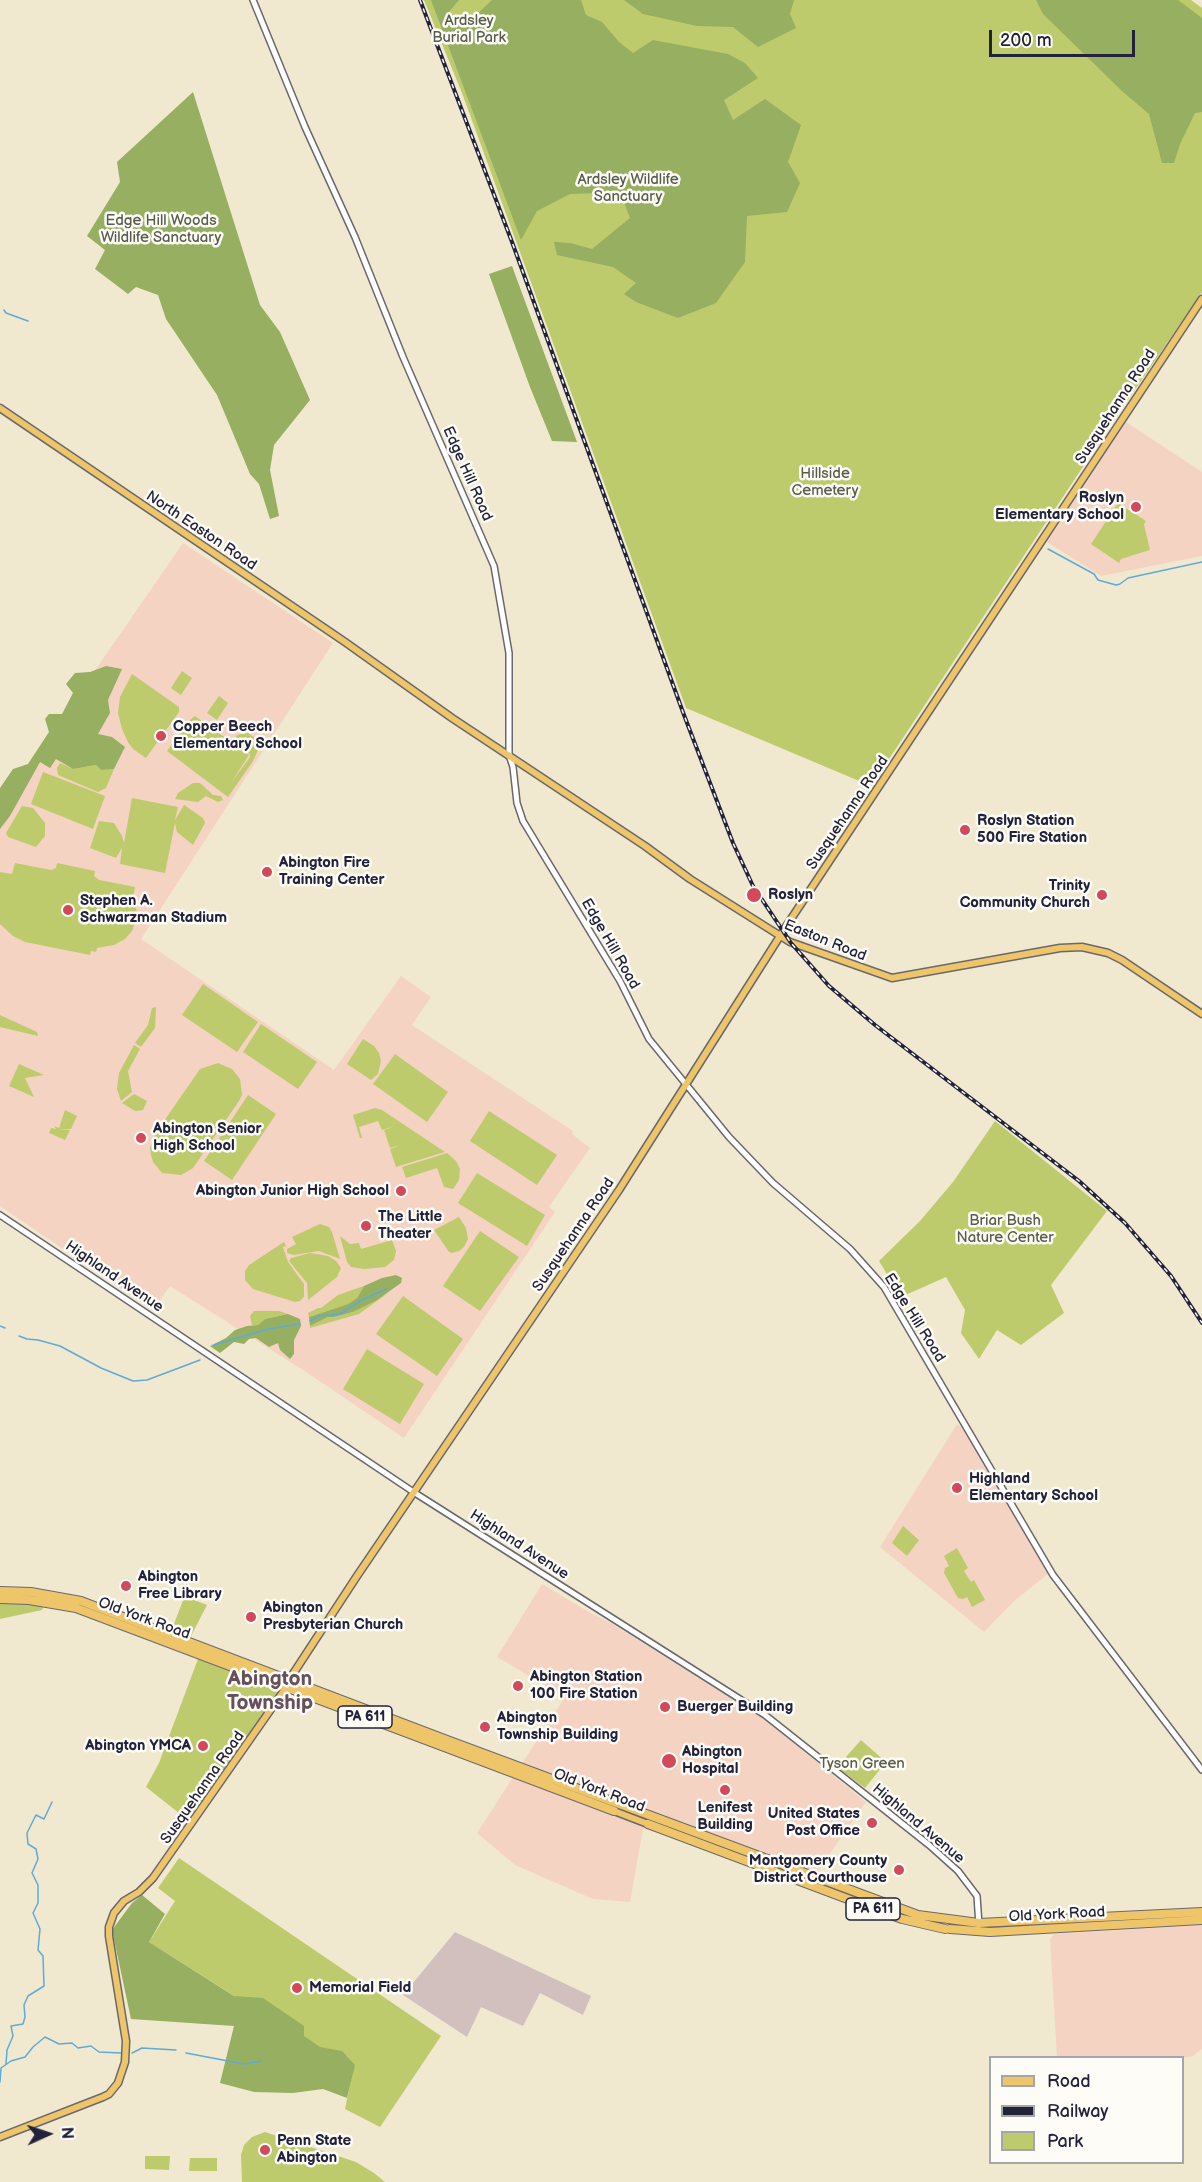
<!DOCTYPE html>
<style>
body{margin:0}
#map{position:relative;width:1202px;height:2182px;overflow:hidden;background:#f0e9cf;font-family:"Balsamiq Sans",sans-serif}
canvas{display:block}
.legend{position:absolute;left:989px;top:2056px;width:195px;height:108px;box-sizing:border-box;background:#fdfcf7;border:2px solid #a5a5ac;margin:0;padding:8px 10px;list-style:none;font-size:18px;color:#22223b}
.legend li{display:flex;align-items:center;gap:12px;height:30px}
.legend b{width:30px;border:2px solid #a5a5ac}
.north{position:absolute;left:18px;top:2104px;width:60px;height:60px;-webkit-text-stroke:4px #fdfcf7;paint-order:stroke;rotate:87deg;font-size:16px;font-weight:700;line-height:24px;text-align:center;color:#22223b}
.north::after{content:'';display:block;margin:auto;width:21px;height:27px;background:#22223b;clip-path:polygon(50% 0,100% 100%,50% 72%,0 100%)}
.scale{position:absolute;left:989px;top:30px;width:146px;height:27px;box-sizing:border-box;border:3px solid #22223b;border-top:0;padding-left:8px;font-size:18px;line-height:21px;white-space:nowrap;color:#22223b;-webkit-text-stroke:4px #fdfcf7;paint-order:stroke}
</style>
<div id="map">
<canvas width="1202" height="2182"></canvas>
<ul class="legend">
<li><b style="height:8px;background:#eec569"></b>Road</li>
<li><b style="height:8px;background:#22223b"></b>Railway</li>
<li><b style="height:16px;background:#bdcb6d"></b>Park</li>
</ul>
<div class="north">N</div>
<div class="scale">200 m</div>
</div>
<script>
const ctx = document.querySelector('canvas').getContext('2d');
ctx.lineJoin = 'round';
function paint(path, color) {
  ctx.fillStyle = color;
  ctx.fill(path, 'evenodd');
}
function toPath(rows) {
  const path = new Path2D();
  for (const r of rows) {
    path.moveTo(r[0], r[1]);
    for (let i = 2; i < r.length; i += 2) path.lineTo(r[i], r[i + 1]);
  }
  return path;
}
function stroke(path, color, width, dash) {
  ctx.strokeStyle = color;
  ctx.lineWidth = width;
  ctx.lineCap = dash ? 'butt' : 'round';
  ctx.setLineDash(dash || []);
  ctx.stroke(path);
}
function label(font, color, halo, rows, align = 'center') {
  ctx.font = font + ' "Balsamiq Sans",sans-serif';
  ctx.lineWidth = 5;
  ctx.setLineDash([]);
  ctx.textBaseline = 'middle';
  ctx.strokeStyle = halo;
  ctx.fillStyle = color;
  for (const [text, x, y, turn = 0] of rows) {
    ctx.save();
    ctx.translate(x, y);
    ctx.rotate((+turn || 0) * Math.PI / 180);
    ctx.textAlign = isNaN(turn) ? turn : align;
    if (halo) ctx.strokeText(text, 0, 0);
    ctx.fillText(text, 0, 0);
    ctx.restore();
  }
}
const built = toPath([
 [1126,422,1202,472,1202,556,1101,576,1047,542],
 [183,543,333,643,141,939,334,1070,401,976,431,997,412,1025,573,1131,572,1134,590,1148,549,1207,555,1212,404,1438,303,1370,170,1286,153,1310,0,1206,0,808],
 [957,1424,964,1429,1048,1574,1014,1601,984,1632,880,1547],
 [542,1584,594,1615,611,1623,765,1720,866,1802,816,1874,643,1829,630,1902,593,1899,515,1865,477,1833,565,1697,497,1657],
 [1202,1925,1202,2049,1193,2056,1183,2058,1057,2057,1050,1940,1054,1934]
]);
const industrial = toPath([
 [455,1932,591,1996,583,2015,540,1993,523,2026,481,2007,467,2037,403,1995]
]);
const green = toPath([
 [424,0,1191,0,1202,8,1202,292,1110,426,871,786,686,708,462,93],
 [1118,503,1146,521,1144,524,1150,550,1121,559,1119,563,1091,544],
 [182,671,192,678,181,695,171,688],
 [132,674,179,707,179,712,146,758,133,749,128,742,122,729,118,713,120,697],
 [219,696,228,703,217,720,207,713],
 [195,716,249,755,231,783,250,757,249,753,244,750,245,747,234,739,237,735,248,733,255,738,258,750,253,761,228,797,167,751,186,723],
 [60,763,73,769,96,765,101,770,114,769,106,788,98,792,58,775,57,768],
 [43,772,105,796,93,829,31,804],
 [193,783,200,783,213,795,221,796,223,800,218,802,206,796,198,802,175,799,178,793],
 [132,798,178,807,175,820,184,805,203,818,205,823,193,845,177,832,175,823,165,873,120,864,122,848,116,858,90,848,99,821,114,823,122,836,124,843],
 [22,806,33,808,45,823,45,836,36,847,8,837,6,833],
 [15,863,51,870,56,868,57,863,95,871,94,876,99,880,135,887,133,897,136,906,137,918,132,931,125,939,114,945,97,948,96,952,91,951,90,955,25,942,13,936,0,924,0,872,12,874],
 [203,984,258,1022,237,1052,182,1015],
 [156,1007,155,1028,141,1047,135,1043,148,1025,152,1008],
 [0,1015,37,1032,38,1036,0,1027],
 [261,1024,317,1062,298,1089,243,1052],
 [363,1039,374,1046,379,1053,381,1061,378,1074,371,1080,347,1064],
 [134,1045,140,1049,128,1071,132,1092,121,1101,117,1089,119,1073],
 [395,1054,448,1092,427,1122,373,1084],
 [218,1063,232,1069,240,1079,242,1095,239,1101,193,1168,181,1175,162,1173,153,1162,151,1155,150,1148,155,1134,200,1069],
 [19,1064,44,1075,25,1078,34,1097,9,1086],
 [134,1094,147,1101,143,1110,135,1111,122,1103],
 [248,1095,276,1114,232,1180,204,1161],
 [375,1108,382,1110,445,1152,396,1167,390,1149,401,1145,390,1148,384,1130,395,1126,382,1130,378,1121,359,1127,362,1138,360,1138,353,1115],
 [65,1110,77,1116,71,1129,58,1129,70,1130,65,1140,49,1133,51,1128,56,1129,54,1126,59,1128],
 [489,1111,557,1155,537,1185,470,1141],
 [995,1121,1107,1211,1051,1285,1064,1313,1021,1345,997,1330,979,1359,961,1333,965,1310,946,1277,901,1297,879,1261,920,1221,953,1182],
 [447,1153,456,1161,460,1169,459,1180,453,1189,444,1187,437,1168,406,1178,402,1167],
 [477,1173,545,1215,527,1246,458,1203],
 [459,1217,466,1228,468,1239,464,1247,459,1251,452,1253,449,1252,434,1230],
 [320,1224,329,1227,332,1232,340,1259,319,1251,294,1255,287,1253,287,1249,296,1244,292,1237],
 [480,1231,519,1257,480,1311,443,1286],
 [340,1236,350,1244,359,1243,361,1249,392,1240,396,1251,394,1260,385,1267,364,1269,351,1267,347,1262],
 [284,1242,286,1246,283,1247,288,1262,304,1284,304,1297,300,1301,295,1302,253,1289,245,1280,245,1271,249,1265],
 [310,1253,328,1256,336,1261,341,1268,337,1277,308,1300,307,1283,289,1261,291,1258],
 [364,1286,357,1298,348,1304,309,1317,308,1313,318,1308,321,1308,338,1295],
 [388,1293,359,1314,310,1328,310,1326,328,1317,334,1317,353,1312],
 [403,1296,463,1339,437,1376,376,1334],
 [254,1311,279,1311,288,1314,265,1319,258,1325,252,1325,250,1316],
 [367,1349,424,1384,400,1424,343,1389],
 [903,1526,919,1540,907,1556,892,1543],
 [957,1548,968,1568,964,1571,971,1582,974,1580,985,1600,972,1607,967,1597,963,1599,958,1598,944,1573,945,1568,949,1566,944,1556],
 [184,1598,189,1598,207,1605,191,1636,172,1629],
 [0,1601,29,1602,43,1605,43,1608,42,1610,0,1619],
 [198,1659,277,1689,278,1692,189,1821,146,1787,159,1763],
 [861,1740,886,1762,865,1788,837,1767],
 [179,1858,441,2036,380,2127,345,2109,353,2071,149,1942,175,1901,158,1888],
 [265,2132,356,2162,374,2173,385,2182,242,2182,241,2155,244,2145,252,2137],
 [145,2156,170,2156,169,2170,145,2169],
 [190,2158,217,2158,217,2171,189,2171]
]);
const forest = toPath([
 [431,0,459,0,447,14,454,24,474,17,492,0,581,0,586,15,602,22,619,42,633,53,653,40,728,54,745,63,758,78,724,100,733,120,765,99,801,125,788,162,800,183,787,212,747,216,745,262,716,303,678,318,636,302,624,294,636,283,613,267,557,255,554,242,570,243,592,249,630,218,623,200,597,193,570,194,537,211,521,240],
 [624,0,794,0,790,14,796,28,758,47,733,27,697,26,643,14],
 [1036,0,1178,0,1202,18,1202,112,1195,113,1180,144,1174,163,1162,163,1149,114,1122,91,1043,14],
 [193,92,260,305,280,332,310,400,274,445,270,470,279,516,270,519,259,484,250,474,217,395,166,319,158,295,136,287,128,294,95,269,105,250,87,236,120,182,117,162],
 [512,266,577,442,552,441,530,387,489,274],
 [106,666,122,669,108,700,110,713,98,734,112,737,125,747,114,769,101,770,96,765,73,769,56,759,50,768,40,762,10,816,0,829,0,788,13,769,28,764,49,732,45,719,49,714,62,714,73,693,66,684,75,673,90,672],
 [396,1275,402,1278,401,1283,377,1300,353,1312,334,1317,328,1317,310,1326,309,1317,348,1304,357,1298,364,1286,382,1278],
 [288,1314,300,1319,301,1326,294,1340,294,1354,290,1359,280,1350,278,1343,269,1347,256,1338,249,1339,244,1344,234,1342,220,1353,210,1346,226,1338,235,1330,247,1326,258,1325,265,1319],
 [142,1895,165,1914,149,1942,234,1996,263,1998,304,2026,304,2036,320,2047,342,2051,355,2065,347,2098,323,2089,293,2093,254,2092,220,2083,234,2026,131,2019,112,1930,132,1903]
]);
const stream = toPath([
 [4,310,6,313,28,321],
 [1048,549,1094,574,1098,580,1116,585,1120,584,1128,578,1202,562],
 [310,1321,320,1316,340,1314,360,1301,386,1289],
 [0,1326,5,1328],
 [19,1336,27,1339,38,1340,60,1346,101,1368,133,1381,147,1380,200,1360],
 [214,1345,268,1329,300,1324],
 [132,2053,142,2048,176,2050],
 [186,2053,244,2064,262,2061],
 [6,2064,7,2050,13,2036,11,2026,23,2024,25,2017,24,2005,28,1996,44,1986,43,1956,38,1950,40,1929,33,1913,38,1903,38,1885,32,1873,38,1859,36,1849,28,1844,27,1833,36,1815,44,1819,52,1802],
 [0,2082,1,2068,11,2061,25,2057,33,2047,45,2037,59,2044,72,2043,78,2048,91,2046,99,2052,121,2053]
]);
const minor = toPath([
 [253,0,305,127,355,237,403,357,494,566,509,653,509,755,513,767,517,803,523,821,620,981,649,1039,729,1137,773,1183,850,1249,884,1287,1053,1575,1202,1770],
 [0,1215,415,1493,765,1715,929,1845,958,1871,977,1896,979,1925]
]);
const major = toPath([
 [0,408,345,642,452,718,645,846,690,879,790,942,892,978,1060,948,1082,947,1108,953,1122,960,1202,1014],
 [614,1811,648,1824],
 [0,2137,103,2097,109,2094,118,2083,125,2062,126,2041,109,1936,109,1927,114,1913,124,1901,139,1892,153,1878,283,1692,289,1680,357,1576,619,1190,787,925,1202,299]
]);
const highway = toPath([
 [0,1591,31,1592,81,1601,94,1606,447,1740,918,1915,979,1923,1202,1912],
 [0,1599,29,1600,76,1608,614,1811],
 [648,1824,877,1910,902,1919,945,1929],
 [950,1929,990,1932,1202,1920]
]);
const rail = toPath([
 [420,0,512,242,684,715,733,843,753,886,791,943,829,986,875,1025,1079,1181,1125,1223,1171,1276,1202,1323]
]);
const markers = [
 [1136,507,6,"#d1495b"],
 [161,736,6,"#d1495b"],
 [965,830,6,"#d1495b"],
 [267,872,6,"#d1495b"],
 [754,895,8,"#d1495b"],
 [1102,895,6,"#d1495b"],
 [68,910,6,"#d1495b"],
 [141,1138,6,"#d1495b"],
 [401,1191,6,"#d1495b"],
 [366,1226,6,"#d1495b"],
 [957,1488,6,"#d1495b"],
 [126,1586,6,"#d1495b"],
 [251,1617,6,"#d1495b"],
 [518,1686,6,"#d1495b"],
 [665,1707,6,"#d1495b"],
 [485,1727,6,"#d1495b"],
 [203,1746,6,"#d1495b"],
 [669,1761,8,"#d1495b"],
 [725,1790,6,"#d1495b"],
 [872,1823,6,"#d1495b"],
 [899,1870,6,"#d1495b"],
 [297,1988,6,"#d1495b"],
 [265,2150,6,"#d1495b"]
];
const shields = [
 [365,1717,54],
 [873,1909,54]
];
const shieldNames = [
 ["PA 611",365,1717],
 ["PA 611",873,1909]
];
const parkNames = [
 ["Ardsley",469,21],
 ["Burial Park",469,38],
 ["Ardsley Wildlife",628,180],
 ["Sanctuary",628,197],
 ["Edge Hill Woods",161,221],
 ["Wildlife Sanctuary",161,238],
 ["Hillside",825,474],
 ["Cemetery",825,491],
 ["Briar Bush",1005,1221],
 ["Nature Center",1005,1238],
 ["Tyson Green",862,1764]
];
const streetNames = [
 ["Susquehanna Road",1116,407,-57],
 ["Edge Hill Road",467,474,66],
 ["North Easton Road",201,531,34],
 ["Susquehanna Road",848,813,-56],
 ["Easton Road",825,941,22],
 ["Edge Hill Road",610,944,60],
 ["Susquehanna Road",574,1235,-56],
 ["Highland Avenue",114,1277,34],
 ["Edge Hill Road",914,1318,58],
 ["Highland Avenue",519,1545,33],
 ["Old York Road",144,1619,20],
 ["Susquehanna Road",203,1788,-55],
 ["Old York Road",599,1791,21],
 ["Highland Avenue",918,1824,40],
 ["Old York Road",1057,1915,-3]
];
const poiNames = [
 ["Roslyn",1124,498,"right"],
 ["Elementary School",1124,515,"right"],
 ["Copper Beech",173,727],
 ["Elementary School",173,744],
 ["Roslyn Station",977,821],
 ["500 Fire Station",977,838],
 ["Abington Fire",279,863],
 ["Training Center",279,880],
 ["Trinity",1090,886,"right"],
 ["Community Church",1090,903,"right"],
 ["Roslyn",768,895],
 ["Stephen A.",80,901],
 ["Schwarzman Stadium",80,918],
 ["Abington Senior",153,1129],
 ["High School",153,1146],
 ["Abington Junior High School",389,1191,"right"],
 ["The Little",378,1217],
 ["Theater",378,1234],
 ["Highland",969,1479],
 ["Elementary School",969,1496],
 ["Abington",138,1577],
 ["Free Library",138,1594],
 ["Abington",263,1608],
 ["Presbyterian Church",263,1625],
 ["Abington Station",530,1677],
 ["100 Fire Station",530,1694],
 ["Buerger Building",677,1707],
 ["Abington",497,1718],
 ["Township Building",497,1735],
 ["Abington YMCA",191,1746,"right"],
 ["Abington",682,1752],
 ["Hospital",682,1769],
 ["Lenifest",725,1808,"center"],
 ["Building",725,1825,"center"],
 ["United States",860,1814,"right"],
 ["Post Office",860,1831,"right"],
 ["Montgomery County",887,1861,"right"],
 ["District Courthouse",887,1878,"right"],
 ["Memorial Field",309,1988],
 ["Penn State",277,2141],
 ["Abington",277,2158]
];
const districtNames = [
 ["Abington",270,1680],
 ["Township",270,1704]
];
paint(built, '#f5d3c2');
paint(industrial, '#d1c0bd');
paint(green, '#bdcb6d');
paint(forest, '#96af60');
stroke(stream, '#5faad7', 1.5);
stroke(minor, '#6a686f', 8);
stroke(major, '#6a686f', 9);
stroke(highway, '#6a686f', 10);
stroke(minor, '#fff', 5);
stroke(major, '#eec569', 6);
stroke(highway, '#eec569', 8);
stroke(rail, '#22223b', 4);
stroke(rail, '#fdfcf7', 1.5, [4.5]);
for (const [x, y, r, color] of markers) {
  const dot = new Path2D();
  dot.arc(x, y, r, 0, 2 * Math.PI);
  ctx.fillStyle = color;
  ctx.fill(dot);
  stroke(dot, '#fdfcf7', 2);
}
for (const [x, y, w] of shields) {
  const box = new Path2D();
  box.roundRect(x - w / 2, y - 11, w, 22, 4.5);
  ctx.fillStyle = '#fdfcf7';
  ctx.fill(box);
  stroke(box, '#22223b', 1.5);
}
label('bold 14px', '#22223b', null, shieldNames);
label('15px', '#585d4c', '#fdfcf7', parkNames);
label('15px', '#22223b', '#fdfcf7', streetNames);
label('bold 15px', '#22223b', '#fdfcf7', poiNames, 'left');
label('bold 21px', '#66515a', '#fdfcf7', districtNames);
</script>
